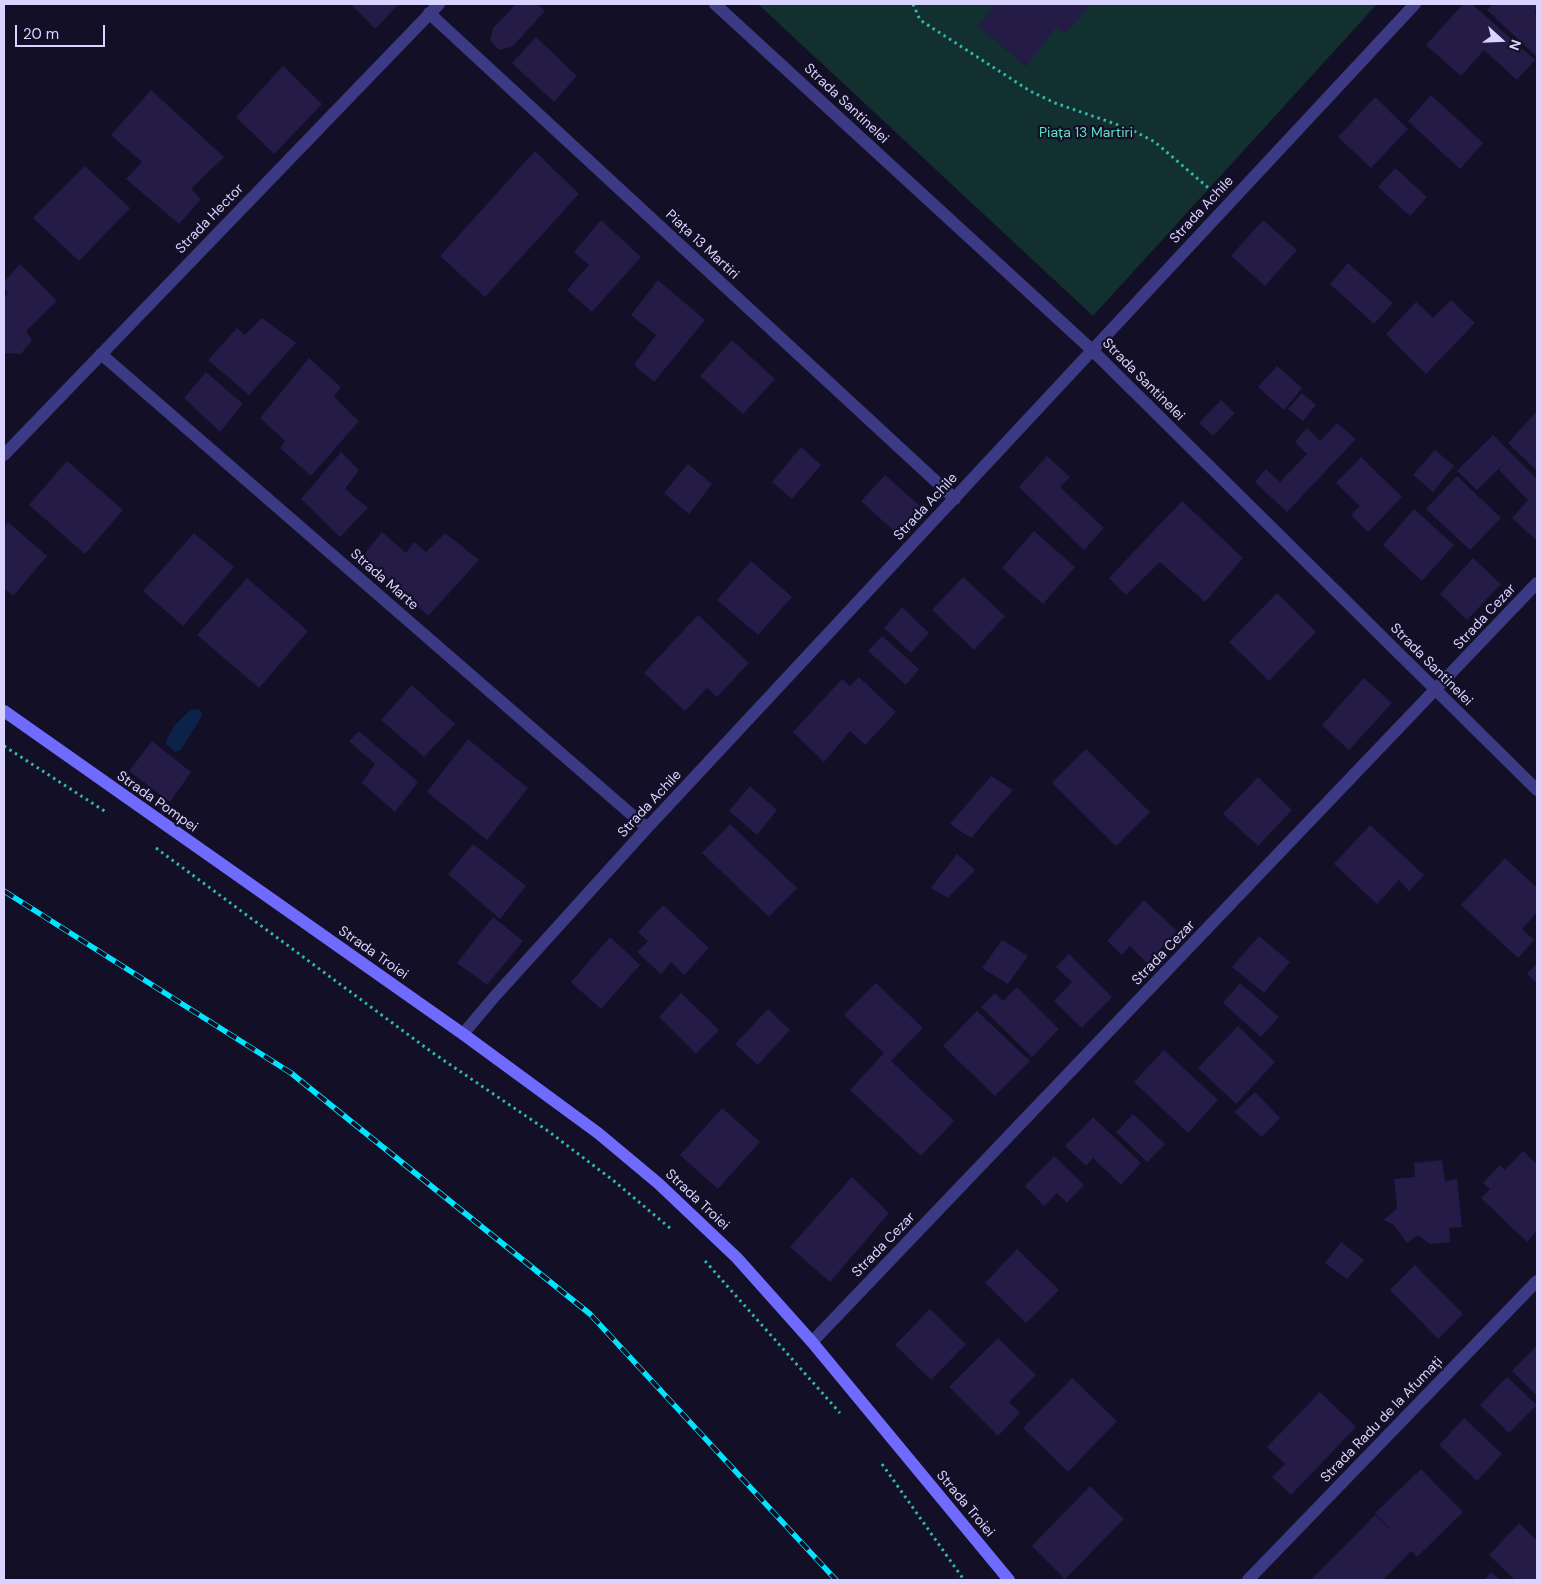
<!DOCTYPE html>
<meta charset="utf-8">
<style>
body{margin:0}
#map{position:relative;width:1541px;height:1584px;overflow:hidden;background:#130f26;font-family:"DM Sans",sans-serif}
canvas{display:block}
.frame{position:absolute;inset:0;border:5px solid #d9d4ff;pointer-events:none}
.north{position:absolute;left:1476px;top:15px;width:50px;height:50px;-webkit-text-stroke:4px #130f26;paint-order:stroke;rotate:110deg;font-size:14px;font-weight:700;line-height:20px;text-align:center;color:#d9d4ff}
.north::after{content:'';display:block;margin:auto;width:18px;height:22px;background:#d9d4ff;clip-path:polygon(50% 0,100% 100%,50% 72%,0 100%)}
.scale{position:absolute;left:15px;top:25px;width:90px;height:22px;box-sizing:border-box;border:2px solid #d9d4ff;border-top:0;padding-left:6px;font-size:15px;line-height:18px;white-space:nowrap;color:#d9d4ff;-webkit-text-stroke:4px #130f26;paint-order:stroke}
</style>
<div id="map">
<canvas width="1541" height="1584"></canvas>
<div class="frame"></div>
<div class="north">N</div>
<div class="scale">20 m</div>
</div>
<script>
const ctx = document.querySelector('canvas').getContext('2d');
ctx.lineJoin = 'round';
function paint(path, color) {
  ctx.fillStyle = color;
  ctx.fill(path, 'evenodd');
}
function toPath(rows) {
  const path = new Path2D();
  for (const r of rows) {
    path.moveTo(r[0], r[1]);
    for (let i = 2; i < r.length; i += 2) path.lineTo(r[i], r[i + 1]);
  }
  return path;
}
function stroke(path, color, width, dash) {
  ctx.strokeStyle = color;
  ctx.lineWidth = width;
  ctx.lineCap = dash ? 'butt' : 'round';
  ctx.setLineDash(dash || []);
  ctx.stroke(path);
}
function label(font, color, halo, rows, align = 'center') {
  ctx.font = font + ' "DM Sans",sans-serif';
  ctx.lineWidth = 4.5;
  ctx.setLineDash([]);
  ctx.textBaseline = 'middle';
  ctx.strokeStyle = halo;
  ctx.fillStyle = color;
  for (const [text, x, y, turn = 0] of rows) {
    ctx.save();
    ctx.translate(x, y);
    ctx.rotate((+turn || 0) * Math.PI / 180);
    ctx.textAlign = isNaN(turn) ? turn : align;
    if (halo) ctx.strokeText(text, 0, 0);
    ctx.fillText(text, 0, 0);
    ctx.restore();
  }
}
const green = toPath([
 [758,4,1377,4,1093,316]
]);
const water = toPath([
 [198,709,203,714,181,750,175,752,165,743,174,726,190,710]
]);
const building = toPath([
 [351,4,399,4,375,29],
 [516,4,537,4,545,11,512,47,499,50,490,40,493,28],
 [989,4,1091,4,1066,33,1056,27,1026,67,978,26,994,7],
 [1463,4,1472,4,1535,60,1517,80,1484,50,1461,76,1426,45],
 [1493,4,1537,4,1535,14,1537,16,1537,57,1487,10],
 [536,37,577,76,554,102,512,63],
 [283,66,322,104,274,154,236,117],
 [151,90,224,157,191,189,201,199,179,224,126,179,142,162,111,135],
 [1431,95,1483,143,1460,169,1408,121],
 [1375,97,1408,129,1371,168,1338,137],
 [535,151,579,194,485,297,440,256],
 [85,166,130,208,79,261,33,218],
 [1395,168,1427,197,1410,216,1378,187],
 [601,220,641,257,592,312,567,290,589,265,574,252],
 [1263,220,1297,250,1265,286,1231,256],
 [1348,263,1393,303,1374,324,1330,284],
 [20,264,57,301,26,331,32,340,21,354,5,353,4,298,8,293,4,288,4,282],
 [658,280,705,320,654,382,634,365,656,335,631,315],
 [1451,300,1475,323,1426,374,1386,334,1416,302,1433,318],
 [262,318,296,343,249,395,208,360,237,328,245,335],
 [732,340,775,379,743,414,700,376],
 [309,358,341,387,334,397,359,421,311,476,280,448,285,441,260,418],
 [1277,366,1302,388,1284,410,1258,387],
 [206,372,243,404,220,432,184,398],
 [1302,393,1316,405,1303,421,1288,409],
 [1221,400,1235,413,1213,436,1199,423],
 [1537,411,1537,471,1508,443],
 [1337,423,1356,439,1287,512,1255,482,1266,469,1280,482,1307,454,1295,442,1307,428,1320,441],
 [1493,435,1537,479,1537,541,1512,518,1528,500,1499,470,1506,462,1477,490,1457,471],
 [801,447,821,465,792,499,772,482],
 [1435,450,1454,466,1433,492,1413,475],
 [341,452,359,470,345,489,368,508,340,537,301,499],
 [1047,456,1070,477,1060,487,1104,528,1084,550,1019,487],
 [1361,457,1402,497,1368,532,1351,515,1360,506,1336,483],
 [67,461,123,510,85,554,29,505],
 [688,464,712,484,689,514,664,493],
 [885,475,920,506,896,533,861,501],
 [1457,476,1501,518,1470,550,1426,509],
 [1182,501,1243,558,1205,602,1160,562,1126,595,1109,578],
 [1414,509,1454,545,1422,581,1383,545],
 [8,522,47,556,13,596,4,588,4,527],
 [1034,531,1075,567,1043,604,1002,568],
 [382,532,406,553,414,542,426,552,445,533,479,560,428,616,362,557],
 [194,533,234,567,183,626,143,591],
 [1473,558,1501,584,1467,620,1440,594],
 [751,561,792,597,758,635,717,600],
 [963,577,1005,616,974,650,932,610],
 [247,578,308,631,259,688,197,635],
 [1277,593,1316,632,1269,681,1229,642],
 [902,607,929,633,911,653,884,628],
 [698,615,749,663,717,697,707,688,685,711,644,673],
 [882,636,919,669,906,685,868,651],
 [859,677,896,712,865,745,850,731,824,762,793,732,842,679,850,686],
 [1364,678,1392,703,1349,750,1322,725],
 [412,685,455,724,424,757,381,720],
 [359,731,418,782,395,812,362,783,375,764,349,741],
 [468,739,528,788,487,840,427,792],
 [152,741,191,772,170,802,129,771],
 [1086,749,1150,812,1116,846,1052,783],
 [991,776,1013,790,971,838,950,824],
 [1258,777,1292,810,1258,846,1223,814],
 [750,786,777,810,757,835,729,811],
 [730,824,797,888,769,917,702,853],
 [1370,825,1424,875,1409,891,1399,880,1377,904,1334,864],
 [473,844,526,886,500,919,448,874],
 [957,854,975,870,948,898,931,888],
 [1505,858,1537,888,1537,912,1522,929,1534,940,1518,958,1461,905],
 [1144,900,1177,931,1147,963,1130,946,1122,955,1107,941],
 [663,905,709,948,684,975,671,962,661,974,637,952,648,941,638,932],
 [493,917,523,941,487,985,457,963],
 [1259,936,1290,962,1264,993,1232,967],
 [610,937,640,965,601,1009,571,982],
 [1002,940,1028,956,1008,984,982,968],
 [1069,954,1112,997,1082,1028,1054,1001,1072,982,1056,967],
 [1537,963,1537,983,1527,974],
 [876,983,923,1028,891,1061,954,1121,921,1156,850,1090,884,1053,844,1015],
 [1240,983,1279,1017,1261,1037,1223,1003],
 [1017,987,1059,1029,1032,1057,981,1007,995,993,1003,1001],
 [681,993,719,1030,696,1054,659,1017],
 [768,1009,790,1030,758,1065,735,1044],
 [977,1011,1030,1061,995,1096,943,1046],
 [1238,1026,1275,1062,1236,1104,1198,1068],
 [1164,1050,1218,1100,1188,1133,1134,1082],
 [1255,1092,1280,1118,1262,1137,1234,1112],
 [722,1108,760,1142,718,1189,680,1155],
 [1133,1114,1165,1144,1147,1162,1116,1132],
 [1093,1117,1141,1163,1121,1185,1093,1158,1086,1166,1065,1146],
 [1523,1151,1537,1164,1537,1231,1527,1242,1481,1198,1490,1189,1483,1183,1500,1165,1505,1170],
 [1054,1156,1084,1185,1067,1203,1057,1193,1044,1206,1025,1186],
 [1442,1160,1445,1181,1457,1179,1462,1227,1449,1228,1450,1242,1430,1244,1418,1235,1407,1243,1394,1225,1384,1220,1397,1208,1394,1179,1415,1177,1414,1163],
 [852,1177,889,1213,830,1282,790,1247],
 [1341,1242,1364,1260,1347,1279,1325,1263],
 [1017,1249,1059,1290,1026,1323,985,1283],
 [1415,1265,1463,1314,1438,1339,1390,1290],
 [930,1309,966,1344,931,1380,895,1345],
 [998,1338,1036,1375,1009,1402,1020,1413,998,1436,949,1387],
 [1537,1345,1537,1396,1512,1371],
 [1507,1377,1537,1405,1509,1433,1480,1405],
 [1072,1378,1117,1421,1068,1472,1023,1428],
 [1320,1392,1356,1427,1291,1495,1272,1477,1285,1464,1267,1447],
 [1464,1418,1502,1454,1477,1481,1439,1445],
 [1421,1469,1463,1512,1417,1557,1411,1551,1383,1580,1311,1580,1375,1515,1394,1533,1375,1513],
 [1090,1486,1124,1519,1065,1579,1032,1546],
 [1519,1523,1537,1541,1537,1580,1515,1580,1489,1555],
 [1491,1572,1500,1580,1484,1580]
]);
const path = toPath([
 [913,4,920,20,1030,91,1055,103,1130,129,1155,142,1212,191],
 [4,746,106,812],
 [156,848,433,1053,548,1131,614,1181,671,1229],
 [705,1261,840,1413],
 [882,1464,964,1580]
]);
const minor = toPath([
 [715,4,1092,350,1537,790],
 [429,13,955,499],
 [101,354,647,828],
 [4,455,439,4],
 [463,1034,495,996,647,828,1415,4],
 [812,1342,1537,583],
 [1248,1580,1537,1281]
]);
const secondary = toPath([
 [4,711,463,1034,598,1133,659,1184,737,1258,812,1342,1009,1580]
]);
const rail = toPath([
 [4,891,291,1073,590,1314,836,1580]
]);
const streetNames = [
 ["Strada Santinelei",846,104,43],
 ["Strada Achile",1202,210,-47],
 ["Strada Hector",210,219,-46],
 ["Piața 13 Martiri",702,245,43],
 ["Strada Santinelei",1143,380,45],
 ["Strada Achile",926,507,-47],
 ["Strada Marte",384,580,41],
 ["Strada Cezar",1485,617,-47],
 ["Strada Santinelei",1431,665,45],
 ["Strada Pompei",157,802,35],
 ["Strada Achile",650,804,-47],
 ["Strada Troiei",373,953,35],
 ["Strada Cezar",1164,953,-46],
 ["Strada Troiei",697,1200,43],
 ["Strada Cezar",884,1245,-46],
 ["Strada Radu de la Afumați",1382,1420,-46],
 ["Strada Troiei",965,1504,50]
];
const parkNames = [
 ["Piața 13 Martiri",1086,133]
];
paint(green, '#12302f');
paint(water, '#0c2248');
paint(building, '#241b47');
stroke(path, '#2fb8b0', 3, [2.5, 4]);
stroke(minor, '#3d3a85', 12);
stroke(secondary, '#6f6bff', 12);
stroke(rail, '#00e5ff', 5.5);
stroke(rail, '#130f26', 4, [11]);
label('14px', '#d9d4ff', '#130f26', streetNames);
label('14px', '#5fe0c0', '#130f26', parkNames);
</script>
